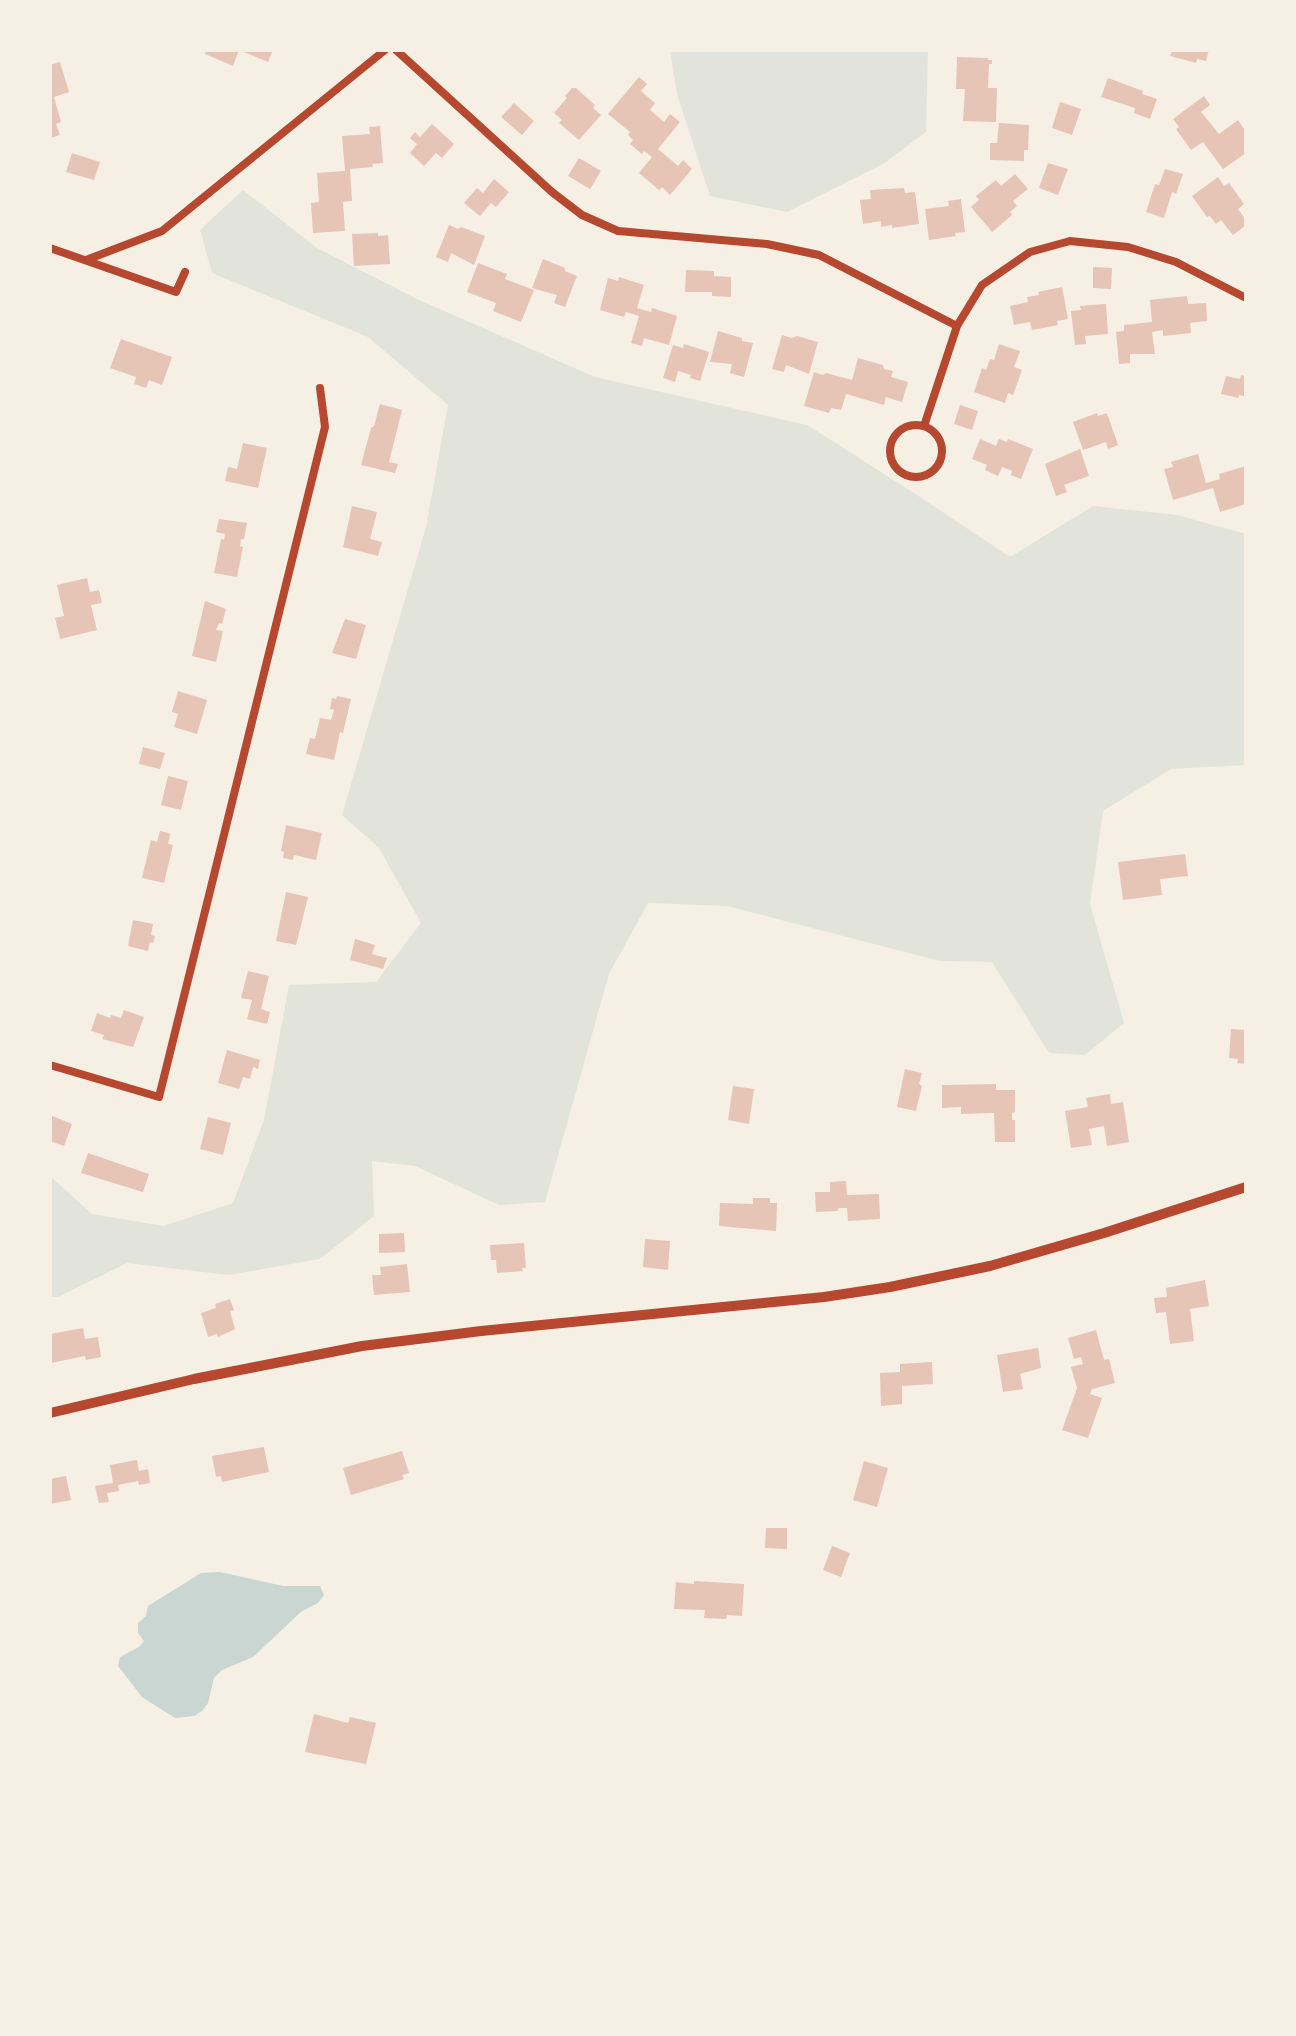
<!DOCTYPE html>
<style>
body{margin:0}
#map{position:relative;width:1296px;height:2036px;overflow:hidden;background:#f6efe4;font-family:"DejaVu Sans",sans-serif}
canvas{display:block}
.frame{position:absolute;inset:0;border:52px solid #f6efe4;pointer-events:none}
</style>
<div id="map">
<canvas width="1296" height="2036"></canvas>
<div class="frame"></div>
</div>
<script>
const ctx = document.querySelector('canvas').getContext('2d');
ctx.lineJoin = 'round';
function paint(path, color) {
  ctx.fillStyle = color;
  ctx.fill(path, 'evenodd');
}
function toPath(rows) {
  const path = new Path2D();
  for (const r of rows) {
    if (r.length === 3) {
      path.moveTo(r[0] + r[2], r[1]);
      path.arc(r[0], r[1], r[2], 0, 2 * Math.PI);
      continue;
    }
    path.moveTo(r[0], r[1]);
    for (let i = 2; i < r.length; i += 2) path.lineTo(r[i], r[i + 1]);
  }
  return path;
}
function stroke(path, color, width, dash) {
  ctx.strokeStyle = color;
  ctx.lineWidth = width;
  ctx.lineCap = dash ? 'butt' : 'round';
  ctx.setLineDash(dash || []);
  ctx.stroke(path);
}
const green = toPath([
 [670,50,928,50,926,132,883,164,787,212,710,196,677,94],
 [243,190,317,248,417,299,595,377,807,425,914,493,1010,557,1093,506,1177,515,1246,534,1246,765,1171,769,1103,811,1090,904,1124,1023,1085,1055,1049,1053,992,962,940,961,727,906,648,903,609,974,545,1202,499,1205,415,1166,372,1161,374,1216,320,1259,229,1275,127,1263,58,1297,50,1297,50,1176,92,1214,163,1226,233,1203,264,1120,289,985,376,982,421,923,379,848,342,815,426,527,448,405,368,337,212,273,200,230]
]);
const water = toPath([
 [220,1572,283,1586,320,1586,324,1595,318,1603,302,1611,253,1657,222,1670,214,1678,208,1703,202,1711,194,1716,175,1718,142,1697,118,1666,120,1657,139,1647,144,1641,138,1633,138,1623,146,1616,148,1606,201,1573]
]);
const building = toPath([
 [206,50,273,50,268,62,239,50,233,66,205,54],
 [1172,50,1209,50,1206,61,1197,59,1196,63,1170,56],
 [957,57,988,58,988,60,992,60,992,64,989,64,988,88,997,88,996,122,963,121,965,89,956,89],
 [60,62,69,92,54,97,61,122,56,124,60,135,50,138,50,65],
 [639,77,647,84,641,91,655,103,650,110,664,122,670,114,680,122,658,149,678,166,683,160,692,169,670,195,662,187,659,190,639,173,652,157,644,151,642,154,630,144,633,140,628,135,630,132,608,114],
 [1108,78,1143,91,1142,94,1157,99,1150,119,1134,113,1135,108,1101,97],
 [572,88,576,88,595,105,593,108,601,115,579,140,559,123,562,120,554,113,567,98,565,96],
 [1204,96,1210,105,1201,112,1219,134,1238,120,1246,132,1246,153,1223,169,1203,142,1191,150,1176,129,1179,127,1173,119],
 [1060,102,1081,109,1072,135,1052,128],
 [514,103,534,121,522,135,501,117],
 [999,123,1029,125,1028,150,1024,150,1024,161,990,160,990,143,997,143],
 [432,124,454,144,442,158,436,153,424,166,410,153,417,144,410,138,415,132,420,137],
 [380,126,383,163,372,164,373,167,350,169,352,201,343,202,345,231,313,233,311,203,319,202,317,173,345,171,342,136,370,134,369,127],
 [72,153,100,162,94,180,66,172],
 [579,158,601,171,590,189,568,176],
 [1048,163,1068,169,1058,195,1039,188],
 [1165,169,1183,174,1176,194,1172,192,1164,218,1146,212,1155,184,1159,185],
 [1015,174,1028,189,1013,201,1017,206,1010,212,1012,215,992,232,971,207,979,200,976,196,996,180,1001,186],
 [1218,177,1224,186,1229,183,1244,204,1238,209,1246,220,1246,225,1233,235,1221,220,1216,224,1210,216,1207,217,1192,196],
 [494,179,509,192,496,207,491,203,480,216,464,203,477,188,483,193],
 [904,188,905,193,915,192,919,224,892,228,892,225,881,227,881,221,863,224,860,200,871,199,870,190],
 [961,199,965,232,955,233,956,236,929,240,925,209,949,206,948,201],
 [449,225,458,229,461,227,485,236,474,265,451,253,448,262,436,257],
 [378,233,378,236,388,235,390,264,354,266,352,234],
 [543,259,565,268,565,271,577,276,565,307,554,303,557,295,532,288],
 [478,263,507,274,505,279,534,290,521,322,493,311,496,303,467,292],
 [1093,267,1112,268,1111,289,1093,288],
 [686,270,714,271,714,276,731,277,731,297,712,296,712,292,685,292],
 [619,277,644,285,637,308,651,312,652,308,677,316,669,345,644,338,642,346,631,343,639,316,626,312,624,317,600,310,608,278,618,281],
 [1062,287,1068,319,1057,321,1058,325,1032,330,1030,322,1014,325,1010,306,1028,302,1027,297,1039,295,1038,292],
 [1187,296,1188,304,1206,303,1207,321,1190,323,1191,333,1163,336,1163,330,1152,332,1155,354,1130,354,1130,363,1119,364,1116,332,1124,331,1124,325,1152,322,1150,300],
 [1106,304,1108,334,1085,336,1086,344,1075,345,1071,311,1081,310,1080,306],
 [718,331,742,338,742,341,753,343,744,377,730,373,732,364,710,362],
 [782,335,792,338,797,336,818,342,809,374,786,365,784,372,772,369],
 [121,339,172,357,162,385,149,380,146,388,134,384,136,377,110,368],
 [684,344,709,352,700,381,690,378,691,375,678,371,675,382,663,378,673,345,683,348],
 [999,344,1020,351,1014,367,1022,370,1013,395,1008,393,1005,403,974,392,982,368,986,370,990,359,994,360],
 [858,358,883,365,884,369,893,371,891,377,908,382,902,402,886,397,884,405,846,394,841,410,831,408,829,413,804,406,814,372,823,375,826,373,852,380],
 [1241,375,1246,376,1246,397,1239,395,1238,398,1221,394,1226,376,1240,379],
 [380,404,402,410,389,462,398,464,395,473,361,465,371,428,374,426],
 [960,405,978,411,972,430,954,424],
 [1097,413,1098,416,1107,413,1118,445,1108,449,1106,442,1083,450,1073,422],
 [980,439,996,446,999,439,1007,442,1008,439,1033,449,1021,479,1011,475,1012,471,1002,467,998,476,985,470,987,465,972,459],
 [243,443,267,448,258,488,225,481,228,467,237,469],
 [1080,449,1089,476,1064,485,1067,492,1056,496,1045,464],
 [1198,454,1206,483,1220,479,1219,474,1246,466,1246,504,1220,512,1213,488,1173,500,1164,469,1173,467,1171,462],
 [352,506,377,512,370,539,382,542,378,556,343,547],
 [219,519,247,523,244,539,241,539,240,546,243,547,237,577,214,573,221,539,224,540,225,534,216,532],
 [87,578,90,592,99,590,102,603,91,605,97,630,60,639,55,618,64,616,57,585],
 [205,601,226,609,222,624,219,623,216,630,223,631,216,662,192,656],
 [345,619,366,625,356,659,332,653],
 [178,691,207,700,197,734,174,727,178,714,172,712],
 [337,696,351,699,343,733,340,732,334,760,306,754,310,738,315,739,320,718,331,720,334,710,330,709,332,698,336,699],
 [143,747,165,753,160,769,139,764],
 [168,776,188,781,181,810,161,805],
 [286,825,322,833,316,860,294,855,293,860,283,858,284,852,281,851],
 [160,831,169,833,170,835,168,844,173,845,164,883,142,878,151,840,157,842],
 [1185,854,1188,876,1160,879,1162,895,1123,900,1118,862],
 [286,892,308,897,296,945,276,941],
 [133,920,153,924,151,935,155,936,153,943,150,942,148,951,128,946],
 [355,939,375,945,372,954,387,958,383,969,350,960],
 [248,971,269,976,261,1009,270,1012,267,1024,247,1019,252,1000,241,998],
 [124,1010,144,1017,133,1047,102,1039,104,1035,91,1031,97,1013,110,1018,111,1015,121,1018],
 [1231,1029,1246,1030,1246,1064,1237,1063,1238,1059,1229,1058],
 [227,1050,260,1060,258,1069,253,1067,250,1079,243,1077,239,1089,218,1083],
 [905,1069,922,1073,919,1084,922,1086,916,1111,897,1107],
 [996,1084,996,1090,1015,1090,1015,1112,1012,1113,1012,1120,1015,1120,1015,1142,995,1142,994,1113,961,1114,961,1107,942,1108,942,1085],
 [733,1086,754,1089,749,1124,728,1120],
 [1110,1094,1111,1104,1123,1102,1129,1142,1107,1146,1104,1126,1089,1129,1092,1145,1071,1148,1065,1111,1088,1107,1086,1098],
 [50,1115,72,1124,64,1146,50,1141],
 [208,1117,231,1123,223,1155,200,1149],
 [88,1153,149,1174,143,1192,81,1173],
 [846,1181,847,1195,879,1194,880,1219,848,1221,847,1208,839,1208,837,1211,816,1212,815,1192,830,1192,830,1182],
 [753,1198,770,1198,770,1203,777,1203,776,1231,719,1226,720,1203,753,1204],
 [404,1233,405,1252,379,1253,379,1234],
 [645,1239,670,1241,668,1270,643,1267],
 [524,1243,526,1268,522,1268,523,1271,497,1273,496,1260,491,1260,490,1245],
 [407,1264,410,1292,374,1295,372,1275,381,1275,380,1267],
 [1205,1280,1209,1306,1190,1309,1194,1341,1170,1344,1166,1312,1156,1313,1154,1298,1167,1297,1166,1288],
 [230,1299,234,1310,230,1311,235,1329,218,1337,217,1334,208,1337,201,1313,216,1308,215,1304],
 [83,1328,85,1339,98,1337,101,1357,86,1360,85,1356,51,1363,50,1334],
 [1096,1330,1104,1360,1109,1359,1115,1383,1092,1389,1090,1394,1102,1398,1088,1438,1062,1430,1077,1388,1071,1367,1083,1364,1081,1357,1074,1359,1068,1338],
 [1038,1348,1041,1368,1020,1374,1023,1389,1003,1392,997,1355],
 [932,1362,933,1384,902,1386,902,1404,881,1406,880,1373,900,1372,900,1364],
 [264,1447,269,1472,222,1482,221,1476,216,1477,212,1456],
 [402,1451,409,1473,402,1475,404,1479,351,1495,343,1468],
 [137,1460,139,1471,148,1469,150,1483,139,1485,138,1481,118,1485,119,1491,107,1493,109,1502,99,1503,95,1486,113,1483,110,1465],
 [864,1461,888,1468,877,1507,853,1500],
 [66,1476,71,1500,50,1504,50,1479],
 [766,1528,787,1528,787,1549,765,1548],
 [832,1546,850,1553,841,1577,823,1570],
 [694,1581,744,1584,742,1616,727,1615,726,1619,704,1618,705,1610,674,1609,676,1582,694,1584],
 [314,1714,348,1723,350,1717,376,1723,366,1764,305,1752]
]);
const minor = toPath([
 [396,50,552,192,582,215,618,231,767,244,819,255,957,326,982,285,1030,252,1070,241,1128,247,1176,262,1246,298],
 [50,248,176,292,185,272],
 [86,260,162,231,385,50],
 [916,451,26],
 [924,426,957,326],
 [50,1065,159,1097,325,427,320,388]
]);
const tertiary = toPath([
 [50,1413,194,1379,362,1346,481,1331,824,1297,890,1287,990,1266,1104,1233,1246,1187]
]);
paint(green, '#e2e4dc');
paint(water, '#c9d6d2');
paint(building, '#e6c5b7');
stroke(minor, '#b5482f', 8);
stroke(tertiary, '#b5482f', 10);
</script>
